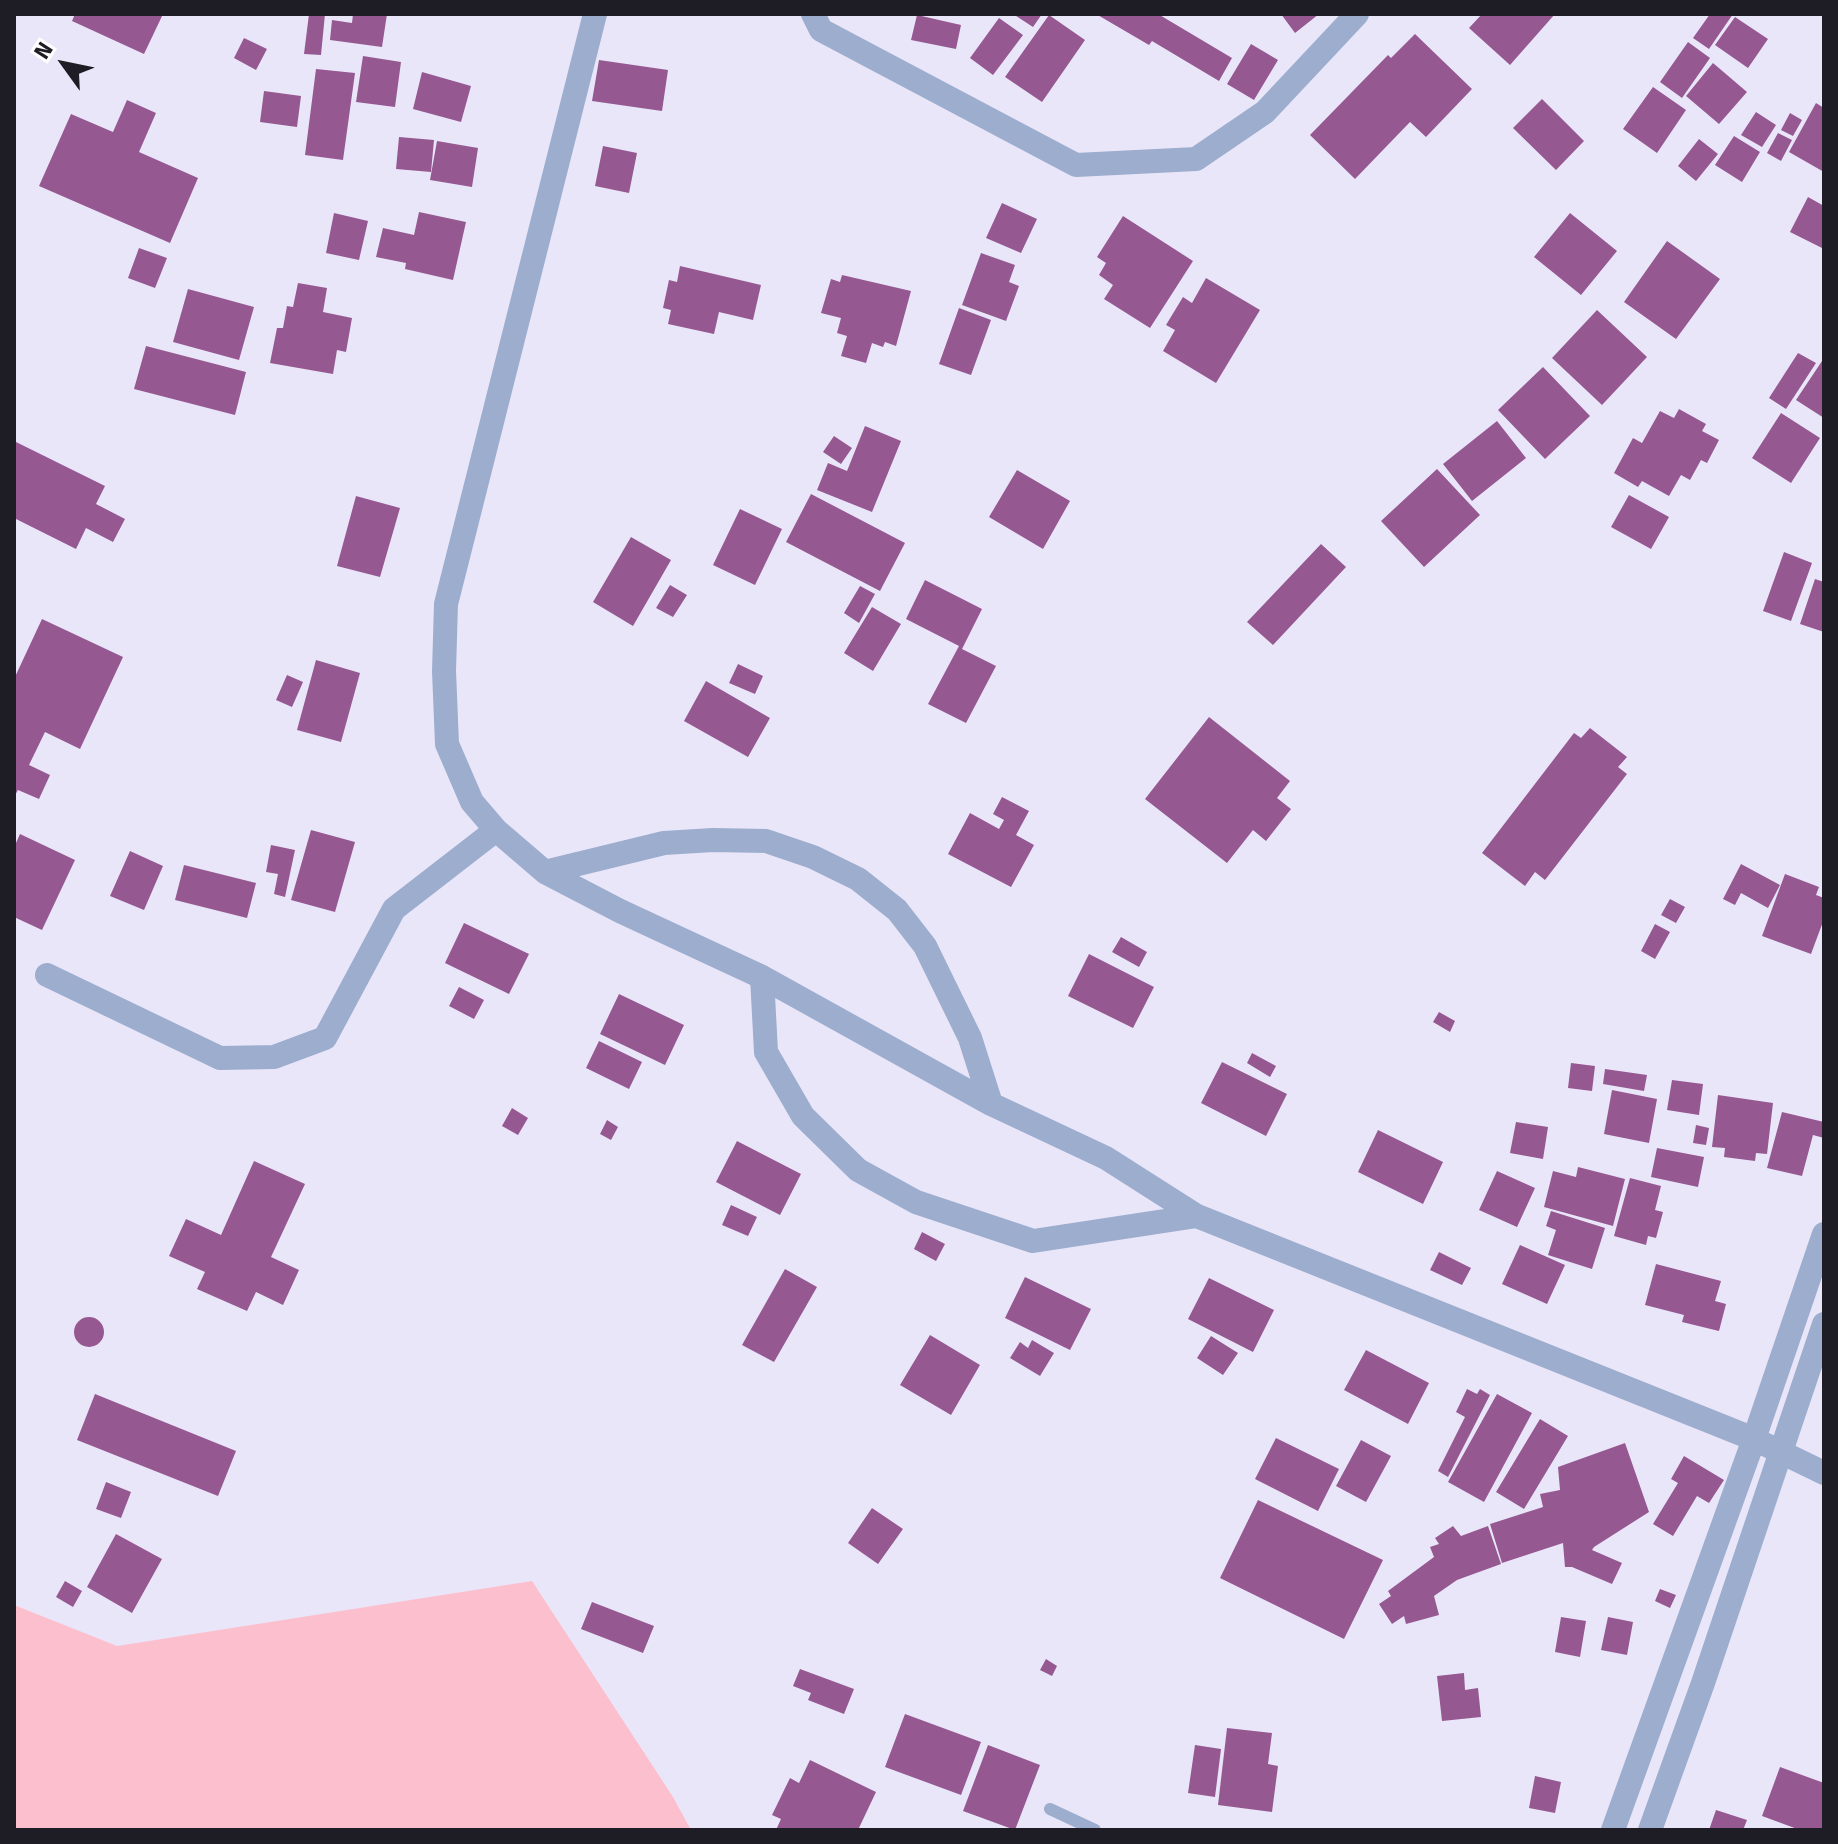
<!DOCTYPE html>
<style>
body{margin:0}
#map{position:relative;width:1838px;height:1844px;overflow:hidden;background:#eae6fa;font-family:"Fira Sans",sans-serif}
canvas{display:block}
.frame{position:absolute;inset:0;border:16px solid #1e1c24;pointer-events:none}
.north{position:absolute;left:24px;top:24px;width:80px;height:80px;-webkit-text-stroke:6px #fff;paint-order:stroke;rotate:303deg;font-size:22px;font-weight:700;line-height:32px;text-align:center;color:#1e1c24}
.north::after{content:'';display:block;margin:auto;width:28px;height:36px;background:#1e1c24;clip-path:polygon(50% 0,100% 100%,50% 72%,0 100%)}
</style>
<div id="map">
<canvas width="1838" height="1844"></canvas>
<div class="frame"></div>
<div class="north">N</div>
</div>
<script>
const ctx = document.querySelector('canvas').getContext('2d');
ctx.lineJoin = 'round';
function paint(path, color) {
  ctx.fillStyle = color;
  ctx.fill(path, 'evenodd');
}
function toPath(rows) {
  const path = new Path2D();
  for (const r of rows) {
    if (r.length === 3) {
      path.moveTo(r[0] + r[2], r[1]);
      path.arc(r[0], r[1], r[2], 0, 2 * Math.PI);
      continue;
    }
    path.moveTo(r[0], r[1]);
    for (let i = 2; i < r.length; i += 2) path.lineTo(r[i], r[i + 1]);
  }
  return path;
}
function stroke(path, color, width, dash) {
  ctx.strokeStyle = color;
  ctx.lineWidth = width;
  ctx.lineCap = dash ? 'butt' : 'round';
  ctx.setLineDash(dash || []);
  ctx.stroke(path);
}
const green = toPath([
 [532,1581,673,1797,691,1830,14,1830,14,1605,117,1646]
]);
const building = toPath([
 [75,14,163,14,144,54,72,21],
 [309,14,325,14,321,55,304,54],
 [353,14,387,14,382,47,330,40,332,20,352,23],
 [1013,14,1042,14,1033,27],
 [1096,14,1158,14,1232,58,1219,81,1152,41,1149,45],
 [1281,14,1319,14,1295,33],
 [1482,14,1555,14,1510,65,1469,28],
 [1710,14,1733,14,1709,49,1693,38],
 [917,15,961,25,956,49,911,40],
 [1049,15,1085,40,1042,102,1005,77],
 [1735,17,1768,39,1748,68,1715,45],
 [999,18,1023,35,993,75,970,58],
 [1415,34,1472,89,1426,137,1410,122,1355,179,1310,135,1388,55,1391,58],
 [244,38,267,49,256,70,234,58],
 [1688,42,1710,58,1682,98,1660,82],
 [1251,44,1278,60,1254,100,1227,84],
 [363,56,401,62,395,107,356,102],
 [599,60,668,70,662,111,592,101],
 [1713,63,1747,92,1719,124,1686,96],
 [316,69,355,73,343,160,305,155],
 [422,72,471,86,461,122,413,109],
 [1653,87,1686,110,1657,153,1623,129],
 [264,91,301,96,297,127,260,122],
 [1542,99,1584,141,1556,170,1513,128],
 [127,100,156,113,139,152,198,178,170,243,39,186,71,114,113,132],
 [1816,103,1824,108,1824,172,1789,152],
 [1756,112,1776,125,1762,147,1741,135],
 [1790,113,1802,120,1793,136,1781,130],
 [1778,133,1792,140,1781,161,1767,153],
 [1734,136,1760,152,1742,182,1715,165],
 [399,137,434,140,431,172,396,169],
 [1699,139,1718,154,1696,181,1678,166],
 [437,141,478,148,472,187,430,180],
 [603,146,637,153,629,193,595,186],
 [1808,197,1824,206,1824,249,1790,232],
 [1002,203,1037,219,1021,253,986,238],
 [419,212,466,222,453,280,405,269,406,263,376,257,383,228,414,235],
 [334,213,368,221,359,260,326,253],
 [1570,213,1617,251,1581,295,1534,257],
 [1123,216,1193,261,1150,328,1104,299,1113,285,1099,275,1106,263,1097,257],
 [1667,241,1720,279,1676,339,1624,302],
 [139,248,167,258,155,288,128,278],
 [981,253,1015,265,1009,282,1019,286,1006,321,962,305],
 [680,266,761,285,753,320,719,312,714,334,668,324,671,310,663,308,669,280,677,282],
 [842,275,911,291,896,346,885,342,883,347,872,343,866,363,841,356,847,336,837,333,841,318,821,313,831,279,840,282],
 [1206,278,1260,310,1216,383,1163,351,1175,330,1166,325,1183,297,1192,303],
 [298,283,327,288,323,312,352,318,346,352,337,350,333,374,270,363,277,328,283,328,287,306,293,307],
 [188,289,254,307,239,360,173,342],
 [959,308,991,320,971,375,939,364],
 [1597,310,1647,357,1602,405,1552,358],
 [146,346,246,372,235,415,134,389],
 [1798,353,1816,363,1786,409,1769,398],
 [1824,358,1824,418,1796,400],
 [1543,367,1590,416,1545,459,1498,410],
 [1679,409,1706,424,1702,431,1719,440,1707,463,1701,460,1690,480,1681,475,1669,496,1642,481,1638,487,1614,473,1633,438,1642,443,1660,411,1674,418],
 [1781,413,1820,438,1791,483,1752,458],
 [1497,421,1526,458,1472,501,1443,464],
 [865,426,901,441,872,512,817,490,828,463,847,471],
 [834,436,852,448,841,464,823,452],
 [14,441,105,486,96,504,125,519,113,542,86,528,76,549,14,518],
 [1437,469,1480,515,1424,567,1381,521],
 [1017,470,1070,501,1043,549,989,517],
 [811,494,905,543,880,591,786,542],
 [1629,495,1669,517,1651,549,1611,527],
 [356,496,400,508,380,577,337,566],
 [740,509,782,529,755,585,713,565],
 [631,537,671,560,633,626,593,602],
 [1321,544,1346,567,1273,645,1247,622],
 [1784,552,1812,563,1791,621,1763,611],
 [1815,579,1824,582,1824,632,1800,624],
 [925,580,982,609,962,649,996,666,966,723,928,704,959,646,906,619],
 [670,585,687,595,673,617,656,608],
 [860,586,875,594,859,623,844,613],
 [872,607,901,624,873,671,844,653],
 [42,619,123,657,80,749,45,732,29,765,50,775,39,799,18,790,14,797,14,679],
 [316,660,360,673,341,742,297,730],
 [738,664,763,676,755,694,729,683],
 [287,675,303,682,292,707,276,700],
 [706,681,770,718,748,757,684,721],
 [1209,717,1290,781,1277,798,1291,809,1266,841,1253,830,1227,863,1145,799],
 [1590,728,1627,757,1618,767,1627,774,1545,880,1535,872,1525,886,1482,853,1574,733,1581,738],
 [1002,797,1029,811,1016,835,1034,845,1011,887,948,854,970,813,999,829,1004,820,993,814],
 [311,830,355,842,335,912,291,900],
 [20,834,75,860,42,930,14,917,14,842,16,843],
 [271,845,295,850,285,897,274,894,278,874,266,872],
 [130,851,163,866,144,910,110,896],
 [1741,864,1780,885,1768,908,1741,893,1735,905,1723,899],
 [184,865,256,883,247,918,175,900],
 [1785,874,1819,887,1816,895,1824,898,1824,919,1811,954,1762,936],
 [1670,899,1685,907,1676,923,1661,915],
 [464,923,529,954,509,994,445,963],
 [1655,924,1670,932,1655,959,1641,951],
 [1121,937,1147,952,1139,967,1112,952],
 [1089,954,1154,987,1133,1028,1068,996],
 [459,987,484,1000,474,1019,449,1006],
 [619,994,684,1025,665,1065,600,1034],
 [1439,1012,1455,1021,1450,1032,1433,1022],
 [599,1041,642,1062,629,1089,586,1068],
 [1252,1053,1276,1066,1270,1077,1247,1063],
 [1222,1062,1287,1094,1266,1136,1201,1103],
 [1571,1063,1595,1066,1592,1091,1568,1088],
 [1605,1069,1647,1075,1644,1091,1603,1084],
 [1672,1080,1703,1084,1699,1115,1667,1110],
 [1612,1090,1657,1099,1649,1143,1604,1134],
 [1718,1095,1773,1103,1767,1154,1756,1153,1755,1161,1724,1157,1725,1148,1712,1147],
 [512,1108,528,1118,518,1135,502,1126],
 [1782,1112,1824,1122,1824,1138,1813,1135,1802,1176,1767,1168],
 [607,1120,618,1127,611,1140,600,1134],
 [1516,1122,1548,1127,1543,1159,1510,1153],
 [1696,1125,1709,1128,1706,1145,1693,1143],
 [1378,1130,1443,1162,1423,1204,1358,1172],
 [737,1141,801,1174,780,1215,716,1182],
 [1657,1148,1704,1157,1698,1187,1651,1177],
 [254,1161,305,1184,271,1257,299,1270,283,1305,256,1292,247,1311,197,1289,205,1272,169,1256,186,1219,221,1235],
 [1578,1167,1625,1179,1613,1226,1544,1207,1553,1171,1576,1177],
 [1497,1171,1535,1188,1517,1227,1479,1210],
 [1630,1178,1661,1186,1655,1210,1663,1212,1656,1238,1648,1236,1646,1245,1614,1236],
 [731,1205,757,1217,748,1236,722,1225],
 [1551,1211,1605,1228,1592,1269,1548,1255,1556,1230,1546,1226],
 [922,1232,945,1244,936,1261,914,1249],
 [1520,1245,1565,1265,1547,1304,1502,1284],
 [1439,1252,1471,1268,1462,1285,1430,1270],
 [1656,1264,1721,1281,1715,1301,1726,1304,1719,1331,1682,1322,1684,1315,1645,1305],
 [785,1269,817,1287,774,1362,742,1345],
 [1025,1277,1091,1309,1070,1350,1005,1318],
 [1209,1278,1274,1310,1253,1352,1188,1319],
 [89,1332,15],
 [930,1335,980,1365,951,1415,900,1385],
 [1211,1336,1238,1353,1223,1375,1197,1358],
 [1032,1340,1054,1353,1040,1376,1010,1358,1020,1342,1028,1348],
 [1366,1350,1429,1383,1408,1424,1344,1390],
 [1467,1389,1477,1394,1480,1389,1490,1395,1448,1477,1438,1471,1465,1417,1456,1412],
 [95,1394,236,1451,218,1496,77,1440],
 [1497,1394,1532,1413,1484,1502,1448,1482],
 [1540,1419,1568,1436,1524,1509,1496,1492],
 [1276,1438,1339,1469,1318,1511,1255,1479],
 [1361,1440,1391,1456,1366,1502,1336,1486],
 [1625,1443,1649,1512,1594,1547,1592,1550,1622,1563,1612,1584,1572,1567,1565,1567,1563,1543,1502,1563,1490,1524,1543,1507,1540,1494,1560,1490,1558,1467],
 [1684,1456,1724,1480,1709,1503,1697,1496,1673,1536,1653,1524,1678,1483,1671,1479],
 [106,1482,131,1492,121,1518,96,1509],
 [1258,1500,1383,1560,1344,1639,1220,1578],
 [872,1508,903,1529,878,1564,848,1543],
 [1453,1526,1461,1536,1488,1526,1501,1564,1457,1580,1434,1596,1439,1615,1406,1624,1404,1616,1392,1624,1379,1604,1391,1596,1388,1591,1434,1557,1430,1547,1439,1544,1435,1538],
 [116,1534,162,1559,132,1613,87,1587],
 [65,1581,82,1591,73,1607,56,1597],
 [1660,1589,1676,1595,1670,1608,1655,1601],
 [592,1602,654,1626,643,1653,581,1629],
 [1561,1617,1586,1621,1580,1657,1555,1652],
 [1608,1617,1633,1622,1627,1655,1601,1650],
 [1046,1659,1057,1666,1052,1676,1040,1670],
 [800,1669,854,1689,844,1714,808,1700,811,1693,793,1686],
 [1464,1673,1465,1690,1478,1688,1481,1717,1442,1721,1437,1676],
 [905,1714,981,1742,961,1795,885,1767],
 [1227,1728,1272,1733,1268,1764,1278,1766,1272,1812,1218,1805],
 [988,1745,1040,1765,1015,1830,963,1811],
 [1195,1745,1221,1749,1215,1797,1188,1793],
 [810,1760,876,1792,858,1830,776,1830,781,1819,772,1815,790,1778,799,1783],
 [1780,1767,1824,1783,1824,1830,1800,1830,1762,1816],
 [1535,1776,1561,1782,1555,1813,1529,1808],
 [1716,1810,1747,1820,1743,1830,1709,1830]
]);
const service = toPath([
 [1050,1809,1095,1830]
]);
const minor = toPath([
 [595,14,446,604,444,671,447,744,472,802,496,830,545,872,620,911,762,977,991,1104,1106,1158,1197,1216,1754,1439,1824,1473],
 [813,14,821,30,1076,165,1196,159,1265,112,1357,14],
 [545,872,664,843,713,840,766,841,813,857,858,879,897,910,925,946,970,1038,991,1104],
 [47,975,220,1058,274,1057,325,1038,394,909,496,830],
 [762,977,766,1052,803,1116,858,1170,916,1202,1033,1241,1197,1216],
 [1613,1830,1754,1439,1824,1234],
 [1650,1830,1703,1683,1824,1324]
]);
paint(green, '#fcbfcd');
paint(building, '#955891');
stroke(service, '#9cadcd', 12);
stroke(minor, '#9cadcd', 24);
</script>
